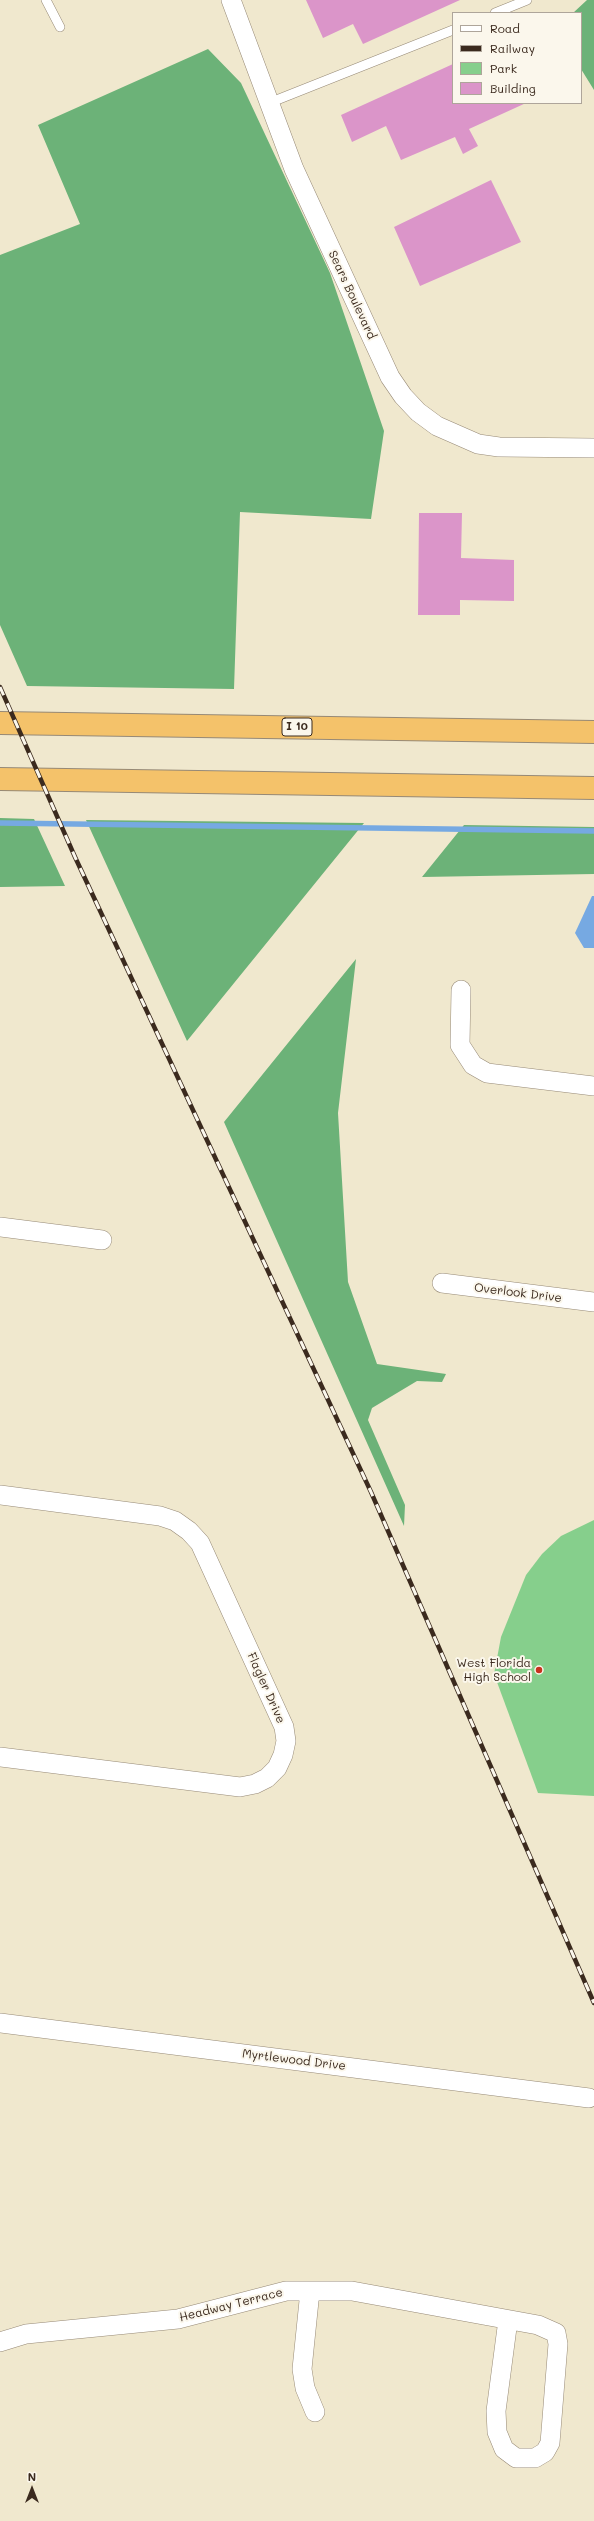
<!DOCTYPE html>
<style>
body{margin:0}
#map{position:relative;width:594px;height:2521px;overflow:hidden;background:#f0e8ce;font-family:Mali,sans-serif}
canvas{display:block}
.legend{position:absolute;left:452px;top:12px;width:130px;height:92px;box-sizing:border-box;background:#fbf7ec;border:1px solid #aea59a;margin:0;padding:5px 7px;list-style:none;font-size:12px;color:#3b2a1e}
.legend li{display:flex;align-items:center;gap:8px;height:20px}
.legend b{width:20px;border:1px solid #aea59a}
.north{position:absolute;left:12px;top:2469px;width:40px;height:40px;-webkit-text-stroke:3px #fbf7ec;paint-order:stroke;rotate:0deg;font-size:11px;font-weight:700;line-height:16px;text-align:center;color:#3b2a1e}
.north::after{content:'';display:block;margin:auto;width:14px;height:18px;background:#3b2a1e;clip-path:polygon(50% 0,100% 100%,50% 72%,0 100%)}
</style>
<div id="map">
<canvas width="594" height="2521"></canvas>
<ul class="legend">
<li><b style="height:5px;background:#fff"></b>Road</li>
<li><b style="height:5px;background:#3b2a1e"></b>Railway</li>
<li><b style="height:11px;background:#86cf8c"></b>Park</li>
<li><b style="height:11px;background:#db95c9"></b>Building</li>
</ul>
<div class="north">N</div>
</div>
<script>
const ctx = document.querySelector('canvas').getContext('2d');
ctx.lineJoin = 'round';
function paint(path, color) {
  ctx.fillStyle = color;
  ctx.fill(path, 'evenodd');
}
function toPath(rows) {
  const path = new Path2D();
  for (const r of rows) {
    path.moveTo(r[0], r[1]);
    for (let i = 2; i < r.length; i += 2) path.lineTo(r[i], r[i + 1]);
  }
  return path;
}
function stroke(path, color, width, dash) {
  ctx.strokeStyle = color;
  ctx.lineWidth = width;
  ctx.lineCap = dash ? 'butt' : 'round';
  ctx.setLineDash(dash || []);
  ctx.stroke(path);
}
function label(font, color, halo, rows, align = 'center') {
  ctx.font = font + ' Mali,sans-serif';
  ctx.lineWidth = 4;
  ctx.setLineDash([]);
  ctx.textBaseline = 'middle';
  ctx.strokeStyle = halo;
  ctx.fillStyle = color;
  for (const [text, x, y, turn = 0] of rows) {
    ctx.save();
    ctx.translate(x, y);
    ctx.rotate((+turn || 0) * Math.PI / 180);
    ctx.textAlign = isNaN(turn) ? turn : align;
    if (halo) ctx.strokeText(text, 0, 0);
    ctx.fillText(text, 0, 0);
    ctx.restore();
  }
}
const green = toPath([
 [594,1520,594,1796,538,1793,494,1674,501,1637,526,1575,542,1554,561,1536]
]);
const forest = toPath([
 [587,0,594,0,594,90,581,69,581,13,573,13],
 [208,49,241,83,330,273,384,431,371,519,240,512,234,689,27,686,0,625,0,255,80,224,38,125],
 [0,818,34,819,65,886,0,887],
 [86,820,364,823,187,1041],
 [464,825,594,827,594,874,422,877],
 [356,959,338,1113,348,1282,377,1364,446,1374,442,1382,417,1381,372,1408,368,1420,405,1505,404,1526,224,1122]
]);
const water = toPath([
 [592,896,594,896,594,948,584,948,575,933]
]);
const stream = toPath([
 [0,823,594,831]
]);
const building = toPath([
 [306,0,460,0,363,44,353,24,323,38],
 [453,64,453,103,526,103,469,129,478,146,463,154,455,137,401,160,386,126,352,142,341,115],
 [491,180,521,242,420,286,394,227],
 [419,513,462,513,461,558,514,560,514,601,460,600,460,615,418,615]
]);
const service = toPath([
 [46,0,60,27],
 [495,13,527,0],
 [269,103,453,30]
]);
const minor = toPath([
 [231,0,294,169,390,377,403,396,418,412,437,426,478,444,499,447,594,448],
 [461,990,460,1045,473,1065,487,1073,594,1086],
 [0,1227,102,1240],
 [442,1283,594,1302],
 [0,1495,160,1516,175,1521,189,1531,200,1543,284,1727,286,1741,283,1755,277,1768,267,1778,255,1784,240,1787,0,1757],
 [0,2023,589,2098],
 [310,2291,302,2369,305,2388,315,2412],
 [0,2342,26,2334,178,2319,286,2291,352,2291,538,2325,556,2333,558,2344,550,2443,545,2452,535,2458,516,2458,504,2449,497,2432,496,2411,508,2320]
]);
const motorway = toPath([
 [0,723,594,732],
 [0,779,594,788]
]);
const rail = toPath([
 [0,687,75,857,371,1492,594,2003]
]);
const markers = [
 [539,1670,4,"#c8321e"]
];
const shields = [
 [297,727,30]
];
const shieldNames = [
 ["I 10",297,727]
];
const streetNames = [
 ["Sears Boulevard",352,295,65],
 ["Overlook Drive",518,1293,7],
 ["Flagler Drive",266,1688,66],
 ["Myrtlewood Drive",294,2060,7],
 ["Headway Terrace",231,2305,-14]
];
const poiNames = [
 ["West Florida",531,1663],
 ["High School",531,1677]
];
paint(green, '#86cf8c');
paint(forest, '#6cb278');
paint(water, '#76a9e2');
stroke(stream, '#76a9e2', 5.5);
paint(building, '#db95c9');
stroke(service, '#968976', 10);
stroke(minor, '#968976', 20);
stroke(motorway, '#968976', 24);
stroke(service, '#fff', 9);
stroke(minor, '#fff', 19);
stroke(motorway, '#f4c26a', 22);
stroke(rail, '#3b2a1e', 4.5);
stroke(rail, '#fbf7ec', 3, [9]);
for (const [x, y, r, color] of markers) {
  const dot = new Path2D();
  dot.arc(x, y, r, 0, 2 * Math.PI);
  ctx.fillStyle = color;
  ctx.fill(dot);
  stroke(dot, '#fbf7ec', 1.5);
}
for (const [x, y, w] of shields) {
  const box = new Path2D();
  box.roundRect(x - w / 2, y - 9, w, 18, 3);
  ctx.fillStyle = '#fbf7ec';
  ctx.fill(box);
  stroke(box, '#3b2a1e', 1);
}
label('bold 11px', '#3b2a1e', null, shieldNames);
label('12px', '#3b2a1e', '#fbf7ec', streetNames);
label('12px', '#3b2a1e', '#fbf7ec', poiNames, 'right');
</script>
